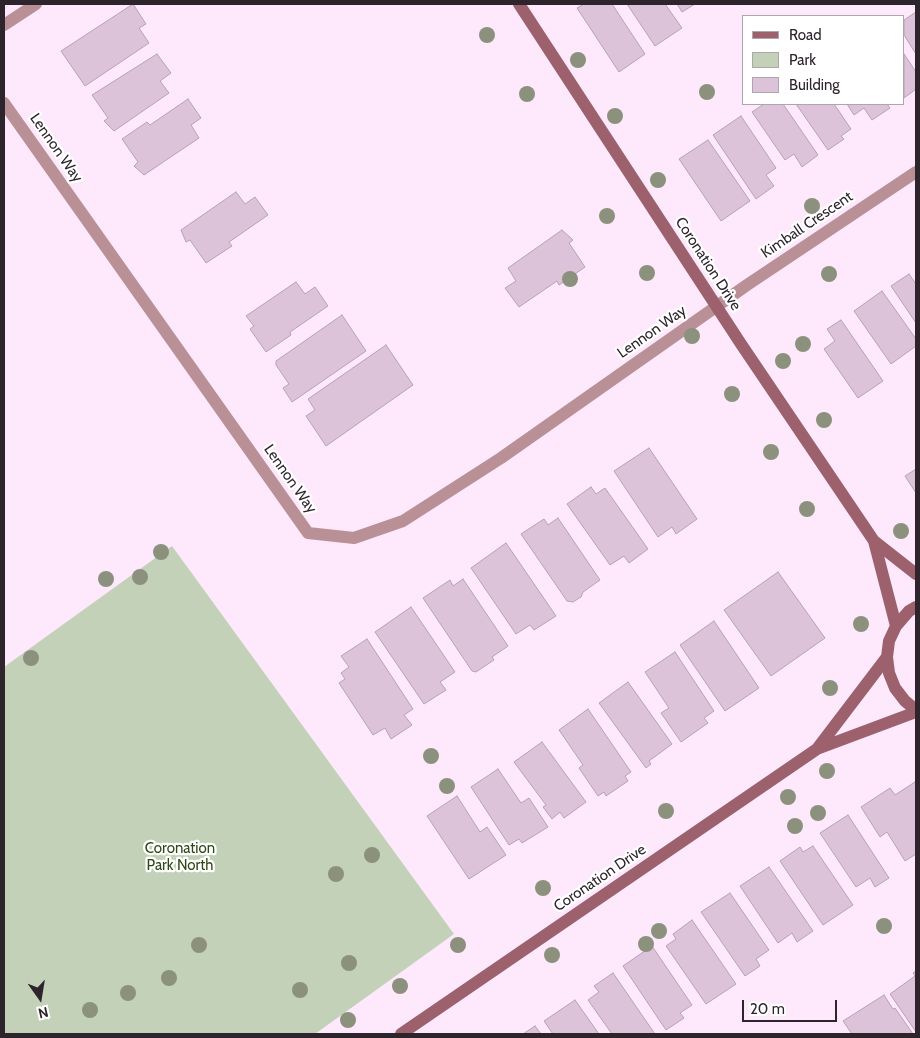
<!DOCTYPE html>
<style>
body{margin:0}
#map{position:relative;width:920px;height:1038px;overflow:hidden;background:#fee9fc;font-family:Cabin,sans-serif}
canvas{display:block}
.frame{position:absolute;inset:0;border:5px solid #2d242c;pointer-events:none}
.legend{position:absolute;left:742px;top:15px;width:162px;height:90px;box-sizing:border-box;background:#fff;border:1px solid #aba7ab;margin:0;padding:6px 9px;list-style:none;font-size:15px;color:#2d242c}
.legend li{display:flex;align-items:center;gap:10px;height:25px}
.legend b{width:25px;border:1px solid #aba7ab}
.north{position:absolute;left:15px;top:973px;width:50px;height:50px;-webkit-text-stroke:4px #fff;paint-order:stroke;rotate:167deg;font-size:14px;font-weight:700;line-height:20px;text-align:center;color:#2d242c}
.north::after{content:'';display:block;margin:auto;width:18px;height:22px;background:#2d242c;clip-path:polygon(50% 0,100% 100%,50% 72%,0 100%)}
.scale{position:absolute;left:742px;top:1000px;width:95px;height:22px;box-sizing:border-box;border:2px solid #2d242c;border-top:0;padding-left:6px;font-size:15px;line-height:18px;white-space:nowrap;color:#2d242c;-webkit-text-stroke:4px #fff;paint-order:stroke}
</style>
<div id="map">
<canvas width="920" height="1038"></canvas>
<div class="frame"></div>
<ul class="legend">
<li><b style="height:6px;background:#9c616d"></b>Road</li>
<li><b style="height:14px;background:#c2d1b8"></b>Park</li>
<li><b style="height:14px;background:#dcc3da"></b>Building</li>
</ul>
<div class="north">N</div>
<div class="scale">20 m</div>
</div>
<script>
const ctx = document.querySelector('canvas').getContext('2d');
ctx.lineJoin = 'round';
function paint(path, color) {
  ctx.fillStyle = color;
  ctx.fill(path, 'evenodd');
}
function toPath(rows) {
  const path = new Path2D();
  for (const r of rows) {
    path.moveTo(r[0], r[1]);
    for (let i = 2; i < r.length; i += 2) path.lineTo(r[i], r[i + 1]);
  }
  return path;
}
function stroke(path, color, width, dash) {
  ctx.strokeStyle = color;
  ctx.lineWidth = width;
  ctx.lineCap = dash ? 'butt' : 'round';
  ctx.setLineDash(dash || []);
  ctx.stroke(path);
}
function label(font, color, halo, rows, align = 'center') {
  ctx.font = font + ' Cabin,sans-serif';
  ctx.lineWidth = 4.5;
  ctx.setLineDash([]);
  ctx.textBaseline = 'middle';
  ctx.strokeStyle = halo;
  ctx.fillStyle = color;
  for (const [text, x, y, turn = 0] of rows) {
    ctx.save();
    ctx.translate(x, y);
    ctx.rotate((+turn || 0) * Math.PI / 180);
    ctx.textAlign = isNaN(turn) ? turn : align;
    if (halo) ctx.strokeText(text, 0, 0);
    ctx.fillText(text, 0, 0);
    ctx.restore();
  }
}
const green = toPath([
 [172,546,454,934,315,1034,4,1034,4,667]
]);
const building = toPath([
 [133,4,146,24,139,28,149,43,85,86,61,51,133,4],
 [584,4,612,4,645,54,619,72,577,8,584,4],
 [627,4,665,4,682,28,655,46,627,4],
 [677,4,695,4,682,12,677,4],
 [916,12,916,54,904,35,904,20,916,12],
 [157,54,171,73,160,81,169,93,114,131,104,121,108,118,92,95,157,54],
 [904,54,916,72,916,89,904,98,904,54],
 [188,99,201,118,191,125,199,138,144,175,134,166,138,162,122,139,147,122,150,125,188,99],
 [764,104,783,104,818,155,802,167,794,154,785,160,752,112,764,104],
 [796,104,834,104,851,129,841,136,844,139,828,150,796,104],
 [847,104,887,104,890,108,872,120,864,108,854,115,847,104],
 [741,116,776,168,766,175,774,186,756,199,713,135,741,116],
 [708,140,750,201,721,221,679,159,708,140],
 [236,192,245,204,255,197,268,215,229,242,232,246,206,263,190,240,186,242,181,230,236,192],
 [562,230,573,240,569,243,585,267,559,285,557,281,519,307,505,288,516,281,508,268,562,230],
 [909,274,916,284,916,323,891,286,909,274],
 [296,282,305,294,315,287,328,306,290,332,291,335,266,352,250,329,254,326,246,316,296,282],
 [882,291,916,339,916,346,891,364,854,311,882,291],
 [342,315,366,351,292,402,283,388,289,384,276,365,276,361,342,315],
 [841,320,883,381,858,398,824,349,835,341,827,329,841,320],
 [386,345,413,385,326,446,306,416,315,410,308,399,386,345],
 [649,448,697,519,676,534,672,527,658,537,614,471,649,448],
 [916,469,916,493,905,476,916,469],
 [591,487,596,494,605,488,648,549,629,563,624,556,610,565,567,504,591,487],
 [558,518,600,580,583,592,581,597,573,602,567,601,521,534,544,519,548,525,558,518],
 [506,543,556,616,534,630,530,625,516,634,471,568,506,543],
 [778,572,825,638,771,676,724,610,778,572],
 [463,579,508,646,492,657,494,660,476,672,472,671,423,598,450,580,453,586,463,579],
 [411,607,455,672,440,682,446,690,424,704,375,632,411,607],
 [714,621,759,688,725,711,680,645,714,621],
 [367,639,413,709,404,715,412,725,391,739,385,728,373,735,339,683,345,679,341,673,349,667,341,656,367,639],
 [675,652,714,711,704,718,708,723,681,742,661,713,669,708,645,672,675,652],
 [628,682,672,744,649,761,651,764,646,768,599,703,628,682],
 [588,709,631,772,625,776,628,781,606,796,604,792,598,796,579,768,583,765,559,730,588,709],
 [542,742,586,802,564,818,560,812,552,819,543,807,546,805,514,762,542,742],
 [498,769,521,803,529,798,548,827,522,843,519,839,509,845,471,787,498,769],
 [915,782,916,783,916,854,905,861,887,832,880,837,861,807,890,788,895,795,915,782],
 [457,796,480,832,487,827,506,855,469,879,427,816,457,796],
 [848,815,889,878,875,887,870,878,856,887,820,833,848,815],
 [813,846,853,905,823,925,780,861,800,847,803,852,813,846],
 [769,867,813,931,797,942,792,933,778,943,740,886,769,867],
 [730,893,769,950,756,959,760,966,745,976,701,912,730,893],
 [692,920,736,984,706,1004,666,946,676,939,673,934,692,920],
 [652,946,692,1005,680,1013,684,1018,666,1030,623,966,652,946],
 [916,971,916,1032,890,994,915,976,913,973,916,971],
 [613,973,655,1034,612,1034,588,1000,599,992,594,986,613,973],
 [884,995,893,1009,895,1008,913,1034,852,1034,843,1021,884,995],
 [575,1000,599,1034,553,1034,544,1021,575,1000],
 [535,1026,541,1034,523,1034,535,1026]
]);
const street = toPath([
 [4,25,36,4],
 [4,103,308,533,354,538,403,521,501,458,747,285,916,172]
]);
const secondary = toPath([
 [519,4,741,344,874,541,916,574],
 [874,541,896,626],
 [916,607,909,611,896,626,889,641,887,657,889,673,895,688,905,701,916,710],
 [817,749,887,657],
 [401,1034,817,749,916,712]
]);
const trees = [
 [487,35],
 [578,60],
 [707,92],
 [527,94],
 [615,116],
 [658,180],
 [812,206],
 [607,216],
 [647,273],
 [829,274],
 [570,279],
 [692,336],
 [803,344],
 [783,361],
 [732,394],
 [824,420],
 [771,452],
 [807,509],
 [901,531],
 [161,552],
 [140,577],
 [106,579],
 [861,624],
 [31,658],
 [830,688],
 [431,756],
 [827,771],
 [447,786],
 [788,797],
 [666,811],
 [818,813],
 [795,826],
 [372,855],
 [336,874],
 [543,888],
 [884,926],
 [659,931],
 [646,944],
 [199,945],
 [458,945],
 [552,955],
 [349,963],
 [169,978],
 [400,986],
 [300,990],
 [128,993],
 [90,1010],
 [348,1020]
];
const streetNames = [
 ["Lennon Way",56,148,55],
 ["Kimball Crescent",807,225,-34],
 ["Coronation Drive",708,264,57],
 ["Lennon Way",652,332,-35],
 ["Lennon Way",290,479,55],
 ["Coronation Drive",600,878,-34]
];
const parkNames = [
 ["Coronation",180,849],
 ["Park North",180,866]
];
paint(green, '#c2d1b8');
paint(building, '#dcc3da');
stroke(building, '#b89fb6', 1);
stroke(street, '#ba9097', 12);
stroke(secondary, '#9c616d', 12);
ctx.fillStyle = '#8b917d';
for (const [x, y] of trees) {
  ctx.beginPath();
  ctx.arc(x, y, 8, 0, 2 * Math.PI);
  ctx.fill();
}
label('15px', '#2d242c', '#fff', streetNames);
label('15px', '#2d4915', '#fff', parkNames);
</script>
